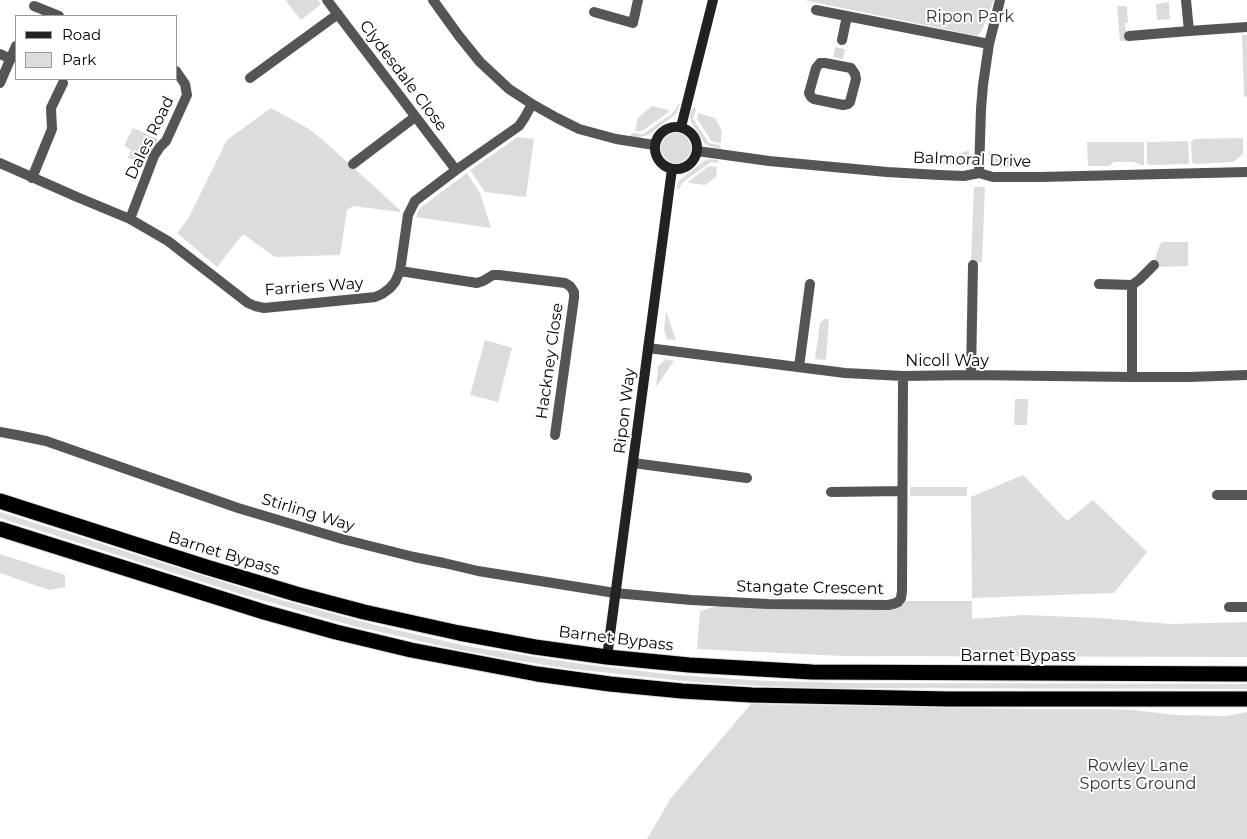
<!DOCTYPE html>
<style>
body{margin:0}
#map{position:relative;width:1247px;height:839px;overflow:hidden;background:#fff;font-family:Montserrat,sans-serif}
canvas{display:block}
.legend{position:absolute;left:15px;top:15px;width:162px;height:65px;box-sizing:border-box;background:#fff;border:1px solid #999;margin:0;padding:6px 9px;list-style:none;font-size:15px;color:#000}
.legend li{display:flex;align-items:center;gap:10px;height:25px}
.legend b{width:25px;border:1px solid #999}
</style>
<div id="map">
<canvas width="1247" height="839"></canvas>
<ul class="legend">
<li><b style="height:6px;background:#222"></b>Road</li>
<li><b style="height:14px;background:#dcdcdc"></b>Park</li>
</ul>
</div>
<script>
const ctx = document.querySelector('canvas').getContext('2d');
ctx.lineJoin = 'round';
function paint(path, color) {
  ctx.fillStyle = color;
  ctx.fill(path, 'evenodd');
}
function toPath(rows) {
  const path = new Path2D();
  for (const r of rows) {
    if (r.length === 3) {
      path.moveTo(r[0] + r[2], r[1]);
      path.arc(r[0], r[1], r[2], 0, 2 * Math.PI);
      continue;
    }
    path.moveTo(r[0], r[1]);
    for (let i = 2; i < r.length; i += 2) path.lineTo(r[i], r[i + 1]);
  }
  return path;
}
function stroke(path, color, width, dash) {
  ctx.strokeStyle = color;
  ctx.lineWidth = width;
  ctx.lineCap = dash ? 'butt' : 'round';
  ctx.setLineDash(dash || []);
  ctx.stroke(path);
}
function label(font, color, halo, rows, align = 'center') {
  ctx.font = font + ' Montserrat,sans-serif';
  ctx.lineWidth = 4;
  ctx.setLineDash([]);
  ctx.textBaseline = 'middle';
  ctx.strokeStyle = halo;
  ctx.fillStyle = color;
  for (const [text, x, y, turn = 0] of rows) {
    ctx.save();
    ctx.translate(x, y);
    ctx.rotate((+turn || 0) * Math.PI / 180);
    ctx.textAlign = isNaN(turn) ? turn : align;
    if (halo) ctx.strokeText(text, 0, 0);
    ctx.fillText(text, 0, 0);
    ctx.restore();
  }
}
const green = toPath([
 [287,0,318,0,321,4,301,20,286,1],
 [804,0,994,0,982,30,977,36],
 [1169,2,1170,19,1157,20,1156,4],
 [1117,6,1127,6,1128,23,1125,23,1127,41,1120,41],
 [1242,35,1247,35,1247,97,1244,96],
 [678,104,680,104,676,114,648,135,641,137,630,137,632,133,643,134,670,115,676,109],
 [652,106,669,110,669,112,642,131,635,131,638,118],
 [271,108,309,129,324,141,400,210,400,212,353,206,347,210,340,255,275,257,243,234,217,267,177,233,188,219,227,140],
 [692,108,695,108,696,110,693,119,709,143,720,145,721,149,711,147,705,144,691,122,690,116],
 [698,113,715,118,722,131,721,143,711,141,697,118],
 [133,128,158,139,144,164,128,158,131,150,124,146],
 [676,148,15],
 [518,137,534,139,526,197,485,192,470,170],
 [1243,138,1243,154,1233,162,1195,164,1192,162,1191,142,1194,139],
 [1188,141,1189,164,1149,165,1147,163,1147,142],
 [1087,142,1144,142,1144,165,1141,165,1134,162,1114,162,1109,166,1088,166],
 [969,150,969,159,959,166,936,164],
 [989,151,1020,167,1020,168,997,167,989,158],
 [710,159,718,160,718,163,711,162,708,164,683,182,679,189,676,189,679,181,704,161],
 [709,166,717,167,716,177,705,185,689,183,688,182],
 [467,173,480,193,491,228,416,217,419,209,432,199],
 [974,187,985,187,982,262,971,262],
 [1163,242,1187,242,1188,243,1188,265,1187,266,1159,267,1154,262,1160,244],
 [666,311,676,340,667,339,664,330],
 [824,319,829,319,826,359,824,360,815,359,820,323],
 [485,340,512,348,498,402,470,395],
 [666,359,674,361,656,387,658,366],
 [1015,399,1028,399,1027,425,1014,425],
 [1023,475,1067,521,1093,500,1147,552,1114,593,972,598,971,497],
 [910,487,967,487,967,496,910,496],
 [0,512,281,600,375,625,466,646,574,663,675,675,768,681,852,683,1247,684,1247,689,826,688,760,686,693,682,572,669,514,660,455,649,350,625,244,595,0,518],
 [0,554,65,575,65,587,49,590,0,573],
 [904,601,972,601,972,619,1024,615,1099,618,1170,624,1247,622,1247,657,843,656,697,649,700,611,717,606,886,610,894,609],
 [751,704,1028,709,1109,709,1134,710,1176,715,1227,716,1247,712,1247,839,647,839,671,798]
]);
const streetTunnel = toPath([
 [838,58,842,40]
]);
const street = toPath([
 [327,0,456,170],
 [433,0,459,36,480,62,509,89,532,104,557,118,579,129,616,139,654,145],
 [1186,0,1189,31,1247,27],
 [34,6,59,16],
 [816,10,989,44],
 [594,12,633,23,638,0],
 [1129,36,1189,31],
 [842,40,847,16],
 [0,54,11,59],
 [820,63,825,63,851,68,855,74,856,79,850,102,848,104,843,105,814,99,811,97,809,93,816,68,820,63],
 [250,78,338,14],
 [0,83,16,46],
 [697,151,769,161,887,172,939,175,964,176,979,173,993,177,1040,177,1247,172],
 [0,163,77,197,130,219,168,241,248,303,255,306,264,308,366,298,375,297,382,294,390,288,395,282,400,271,408,215,415,201,456,170,519,126,525,117,532,104],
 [353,164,415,117],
 [979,173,981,109,983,85,989,44,1000,0],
 [32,178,52,129,51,108,63,83],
 [130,219,154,156,160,147,166,141,187,95,185,84,176,71],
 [400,271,477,283,483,281,493,275,499,275,565,283,570,286,574,292,574,298,555,435],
 [1099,284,1132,285,1139,280,1154,265],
 [648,348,845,373,903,376,971,375,1132,377,1189,377,1247,375],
 [799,367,810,284],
 [971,375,973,265],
 [1132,377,1132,285],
 [0,432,17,435,46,441,238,508,342,539,414,557,444,563,478,571,615,593,691,600,768,604,888,605,893,604,898,602,901,598,902,591,903,376],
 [633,463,747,478],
 [831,492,902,491],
 [1217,495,1247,495],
 [1229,607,1247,607]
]);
const secondary = toPath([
 [676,148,21],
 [681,127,713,0],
 [607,657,672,169]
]);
const highway = toPath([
 [0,501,206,567,296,594,364,612,459,633,535,647,607,657,689,665,812,672,1247,674],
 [0,529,264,612,336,632,411,650,537,674,610,684,682,691,752,695,947,699,1247,699]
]);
const parkNames = [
 ["Ripon Park",970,17],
 ["Rowley Lane",1138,766],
 ["Sports Ground",1138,784]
];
const streetNames = [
 ["Clydesdale Close",403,76,53],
 ["Dales Road",150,138,-64],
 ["Balmoral Drive",972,160,2],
 ["Farriers Way",314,287,-4],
 ["Hackney Close",550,361,-82],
 ["Nicoll Way",947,361],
 ["Ripon Way",625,411,-83],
 ["Stirling Way",308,513,17],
 ["Barnet Bypass",224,554,17],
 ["Stangate Crescent",810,588,1],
 ["Barnet Bypass",616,639,7],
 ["Barnet Bypass",1018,656]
];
paint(green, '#dcdcdc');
stroke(streetTunnel, '#d9d9d9', 10, [10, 5]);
stroke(highway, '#dbdbdb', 17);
stroke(street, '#555', 10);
stroke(secondary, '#222', 10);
stroke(highway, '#000', 15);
label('16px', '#333', '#fff', parkNames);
label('16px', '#000', '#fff', streetNames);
</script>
